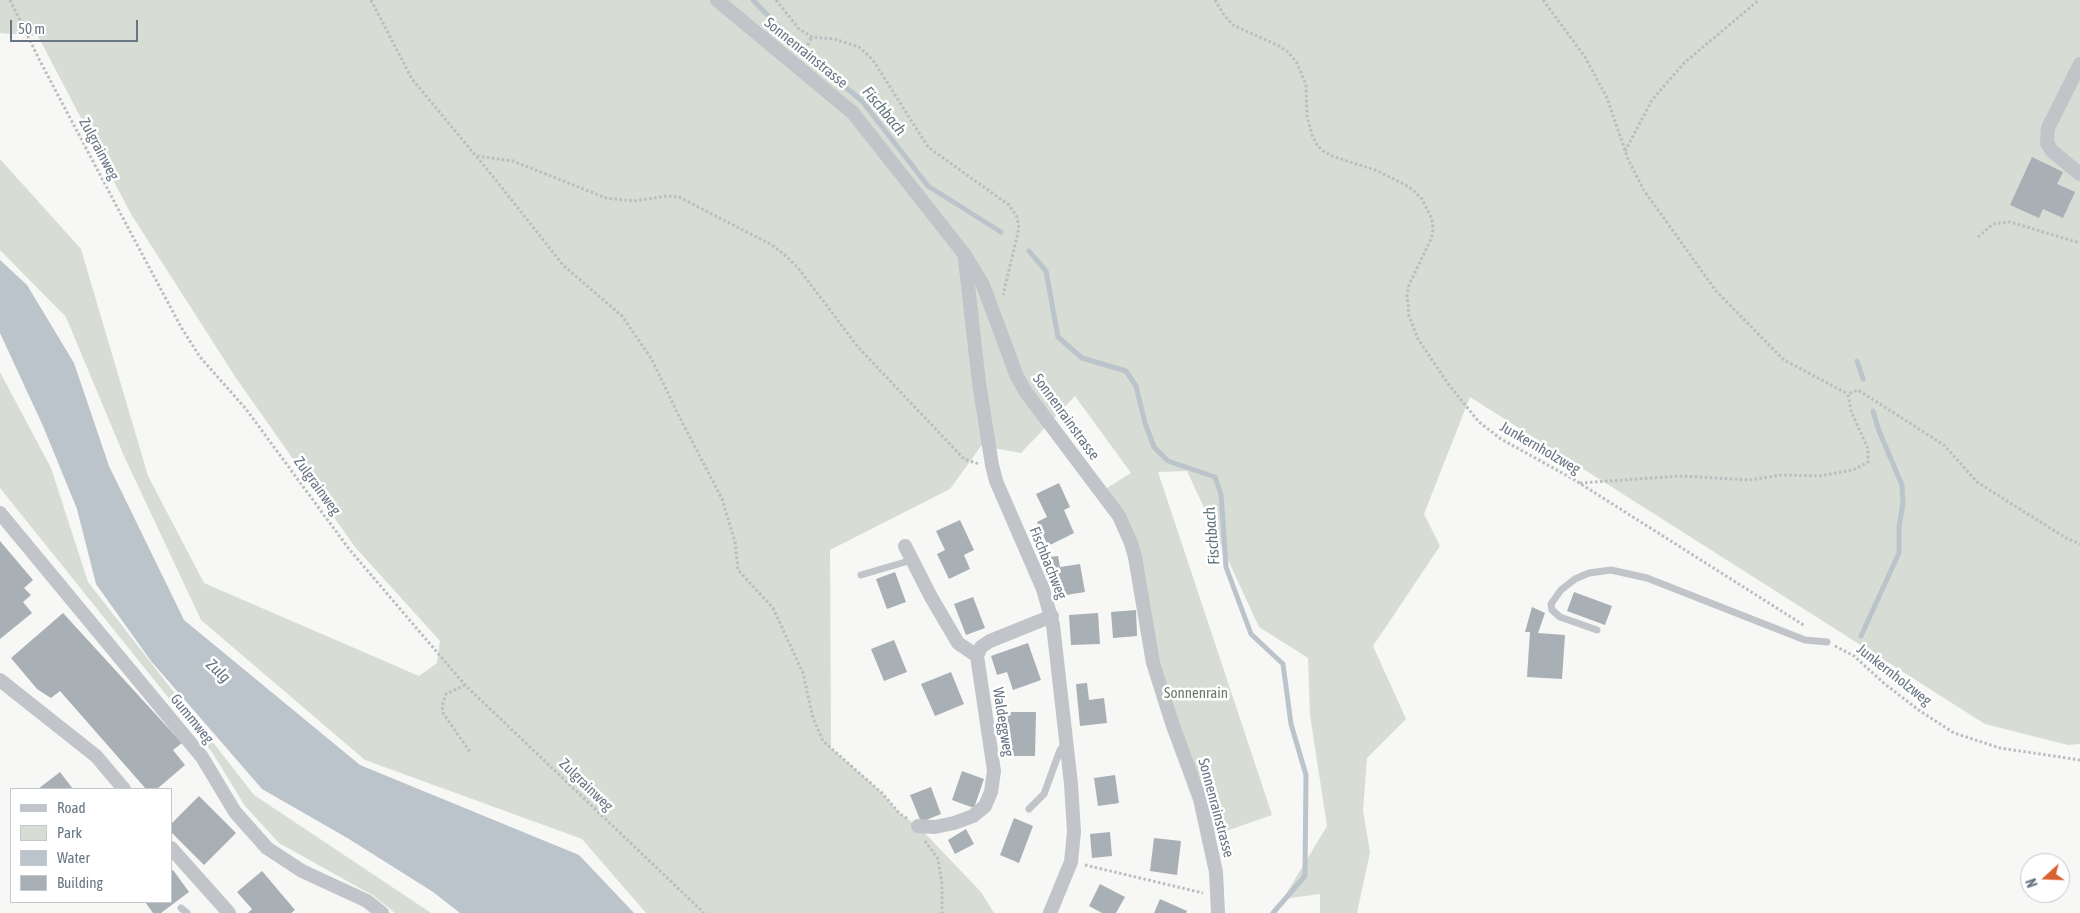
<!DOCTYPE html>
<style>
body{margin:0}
#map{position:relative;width:2080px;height:913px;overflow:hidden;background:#f7f7f5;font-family:"Asap Condensed",sans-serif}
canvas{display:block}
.legend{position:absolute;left:10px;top:788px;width:162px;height:115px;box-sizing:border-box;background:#fff;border:1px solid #c3c8ce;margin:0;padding:6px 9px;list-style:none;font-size:15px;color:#687684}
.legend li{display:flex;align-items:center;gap:10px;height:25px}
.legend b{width:25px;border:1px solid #c3c8ce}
.north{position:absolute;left:2020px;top:853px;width:50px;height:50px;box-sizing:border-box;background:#fff;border:1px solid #c3c8ce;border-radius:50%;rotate:250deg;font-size:14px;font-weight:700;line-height:20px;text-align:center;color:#687684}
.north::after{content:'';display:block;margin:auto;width:18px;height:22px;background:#d96233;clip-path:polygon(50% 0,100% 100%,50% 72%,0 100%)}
.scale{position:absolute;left:10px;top:20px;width:128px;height:22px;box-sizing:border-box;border:2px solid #687684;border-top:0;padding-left:6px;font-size:15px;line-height:18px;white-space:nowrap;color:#687684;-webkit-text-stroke:4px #fff;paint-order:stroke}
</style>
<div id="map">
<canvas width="2080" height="913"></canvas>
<ul class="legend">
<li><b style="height:6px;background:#c1c4c8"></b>Road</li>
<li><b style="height:14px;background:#d7dcd4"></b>Park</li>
<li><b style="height:14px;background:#bbc4ca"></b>Water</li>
<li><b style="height:14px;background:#a8afb5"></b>Building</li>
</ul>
<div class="north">N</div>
<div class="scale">50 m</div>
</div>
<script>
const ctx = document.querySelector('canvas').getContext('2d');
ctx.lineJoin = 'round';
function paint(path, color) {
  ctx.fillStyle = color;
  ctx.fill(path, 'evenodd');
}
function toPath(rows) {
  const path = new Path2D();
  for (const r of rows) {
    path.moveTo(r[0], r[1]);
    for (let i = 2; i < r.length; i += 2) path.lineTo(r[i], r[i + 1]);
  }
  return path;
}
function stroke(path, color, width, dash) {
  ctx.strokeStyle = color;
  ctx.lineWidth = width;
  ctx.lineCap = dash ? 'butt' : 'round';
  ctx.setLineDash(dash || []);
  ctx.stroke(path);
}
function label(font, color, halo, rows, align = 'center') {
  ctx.font = font + ' "Asap Condensed",sans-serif';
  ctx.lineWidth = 5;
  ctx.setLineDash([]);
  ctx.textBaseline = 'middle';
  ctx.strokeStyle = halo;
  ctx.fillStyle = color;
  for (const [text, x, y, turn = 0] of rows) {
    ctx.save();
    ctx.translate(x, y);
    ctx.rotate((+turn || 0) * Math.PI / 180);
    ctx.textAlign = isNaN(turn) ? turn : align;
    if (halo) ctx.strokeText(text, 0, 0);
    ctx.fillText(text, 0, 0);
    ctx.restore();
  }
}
const green = toPath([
 [0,0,2080,0,2080,744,2068,745,1985,724,1470,397,1424,514,1440,546,1373,646,1406,719,1367,758,1363,811,1370,852,1357,913,1320,913,1320,894,1283,899,1327,826,1310,715,1308,658,1259,627,1187,471,1158,472,1272,815,1209,837,1172,723,1135,557,1102,491,1131,473,1075,396,1021,453,981,446,950,489,830,550,831,748,882,793,900,814,918,826,981,892,994,913,646,913,582,839,365,760,201,620,124,456,66,317,0,250,0,159,81,249,148,476,204,583,419,676,437,663,440,641,355,547,236,378,131,214,38,36,0,33],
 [0,372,51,468,88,582,254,795,431,913,395,913,374,896,279,843,245,806,212,752,0,488]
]);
const water = toPath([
 [0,260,27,285,74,363,109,466,184,620,360,765,579,855,634,913,460,913,433,892,349,839,262,789,151,661,96,584,77,509,43,426,0,333]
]);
const stream = toPath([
 [753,0,798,47,862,101,928,186,1001,232],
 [1029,251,1046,271,1058,337,1082,358,1126,371,1136,386,1145,423,1154,447,1168,461,1215,477,1221,494,1226,567,1251,634,1283,664,1291,724,1306,775,1305,876,1273,913],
 [1857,361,1863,379],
 [1861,636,1899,553,1899,527,1903,503,1902,485,1879,431,1873,411]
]);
const building = toPath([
 [2032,157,2063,172,2057,184,2075,192,2063,218,2043,209,2039,218,2010,205],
 [1059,483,1070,507,1064,510,1074,533,1048,546,1037,522,1047,517,1036,494],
 [960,520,974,550,964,555,970,569,949,579,937,554,945,550,936,531],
 [0,541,33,580,24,588,31,595,23,602,32,613,0,639],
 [1058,556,1060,567,1080,564,1085,592,1060,596,1058,579,1053,580,1049,557],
 [895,572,906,602,887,609,876,579],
 [1574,592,1612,606,1605,625,1567,611],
 [973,597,985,628,966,635,954,604],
 [1532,607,1545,613,1538,633,1565,635,1562,679,1527,677,1530,632,1525,632],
 [1136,610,1137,636,1113,638,1111,612],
 [63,613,182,743,173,750,185,765,157,789,146,789,60,691,51,698,37,689,11,658],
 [1098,613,1100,644,1071,645,1069,615],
 [894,640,907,672,884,681,871,649],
 [1028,643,1041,680,1013,690,1007,672,997,675,991,656],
 [951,672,964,704,935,716,921,684],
 [1087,683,1089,700,1104,698,1107,723,1080,726,1076,684],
 [1007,712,1036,712,1035,756,1007,756],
 [962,771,984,779,974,808,952,800],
 [60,772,73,789,38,789],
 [1115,775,1119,803,1098,806,1094,778],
 [931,787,941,814,921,822,910,795],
 [199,796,236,833,204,865,171,832,171,824],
 [1014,818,1033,826,1019,863,1000,855],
 [966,829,974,844,955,854,948,840],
 [1110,832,1112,856,1092,858,1090,834],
 [1154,838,1181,841,1177,875,1150,871],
 [173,870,189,892,161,913,153,913,145,902,171,902,171,872],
 [262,871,295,910,291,913,248,913,252,909,237,892],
 [1100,884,1125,897,1116,913,1102,913,1089,906],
 [1160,899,1187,911,1186,913,1154,913]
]);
const path = toPath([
 [10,0,40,61,125,222,181,327,200,357,246,409,349,549,465,685,704,913],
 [371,0,412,79,495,179,563,265,622,316,651,358,678,414,722,499,735,542,738,570,773,608,803,673,813,718,823,741,882,793,900,814,908,819],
 [776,0,799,29,812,37,834,39,859,47,873,60,928,147,1009,205,1017,217,1019,228,1003,295],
 [1215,0,1224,15,1233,25,1277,45,1288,52,1297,63,1306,85,1307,116,1312,135,1317,145,1323,151,1332,156,1375,170,1400,182,1412,189,1422,199,1432,219,1433,230,1431,239,1409,285,1407,295,1409,316,1418,339,1449,385,1479,422,1501,439,1573,479,1805,626],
 [1543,0,1585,57,1607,98,1628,159,1643,189,1716,291,1784,360,1848,394],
 [803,54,812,37],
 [1625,151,1652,100,1684,63,1759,0],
 [477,156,513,161,606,198,634,201,667,196,679,197,772,245,786,256,799,269,858,347,964,459,979,464],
 [1978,237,1993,224,2010,222,2080,243],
 [1580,483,1680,476,1750,480,1781,475,1819,476,1853,470,1868,462,1868,449,1851,411,1848,394,1858,390,1944,445,1977,482,2066,538,2080,544],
 [1835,646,1854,656,1886,685,1920,711,1954,733,2000,748,2080,760],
 [465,685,446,694,442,706,443,713,470,752],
 [925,841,938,859,942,884,942,913],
 [1085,865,1203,893]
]);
const lane = toPath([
 [861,575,912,560],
 [1597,630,1560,617,1552,610,1551,604,1561,590,1575,579,1589,573,1611,570,1647,578,1805,640,1827,642],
 [1029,809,1044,794,1060,750,1066,742],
 [181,908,187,913]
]);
const street = toPath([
 [717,0,853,113,965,255,983,285,1016,374,1025,391,1119,516,1131,543,1135,557,1153,663,1172,723,1200,799,1216,872,1218,913],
 [2080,64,2048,128,2047,143,2052,151,2080,174],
 [965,259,979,383,992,465,996,481,1043,589,1053,625,1071,784,1074,832,1071,862,1050,913],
 [0,513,202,757,235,812,267,848,302,871,367,901,382,913],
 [905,546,931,597,958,643,977,656],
 [0,680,96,756,124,789],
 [918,826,935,827,954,823,973,816,985,806,991,792,994,771,977,656,981,647,990,641,1052,616],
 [171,848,229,913]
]);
const streetNames = [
 ["Sonnenrainstrasse",806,53,39],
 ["Zulgrainweg",99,149,62],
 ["Sonnenrainstrasse",1066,417,54],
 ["Junkernholzweg",1540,448,30],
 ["Zulgrainweg",317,486,54],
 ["Fischbachweg",1048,563,68],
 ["Junkernholzweg",1894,675,38],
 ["Gummweg",192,719,51],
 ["Waldeggweg",1003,722,81],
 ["Zulgrainweg",586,785,44],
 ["Sonnenrainstrasse",1216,808,75]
];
const parkNames = [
 ["Sonnenrain",1196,693]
];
const waterNames = [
 ["Fischbach",884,111,50],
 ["Fischbach",1212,536,-95],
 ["Zulg",218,671,43]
];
paint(green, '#d7dcd4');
paint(water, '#bbc4ca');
stroke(stream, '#bbc4ca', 5);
paint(building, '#a8afb5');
stroke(path, '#bbbdc0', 3, [2.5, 2.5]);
stroke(lane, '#c1c4c8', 7);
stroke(street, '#c1c4c8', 14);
label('15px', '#687684', '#fff', streetNames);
label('15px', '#6a7b67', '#fff', parkNames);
label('italic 16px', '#64777f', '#fff', waterNames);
</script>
